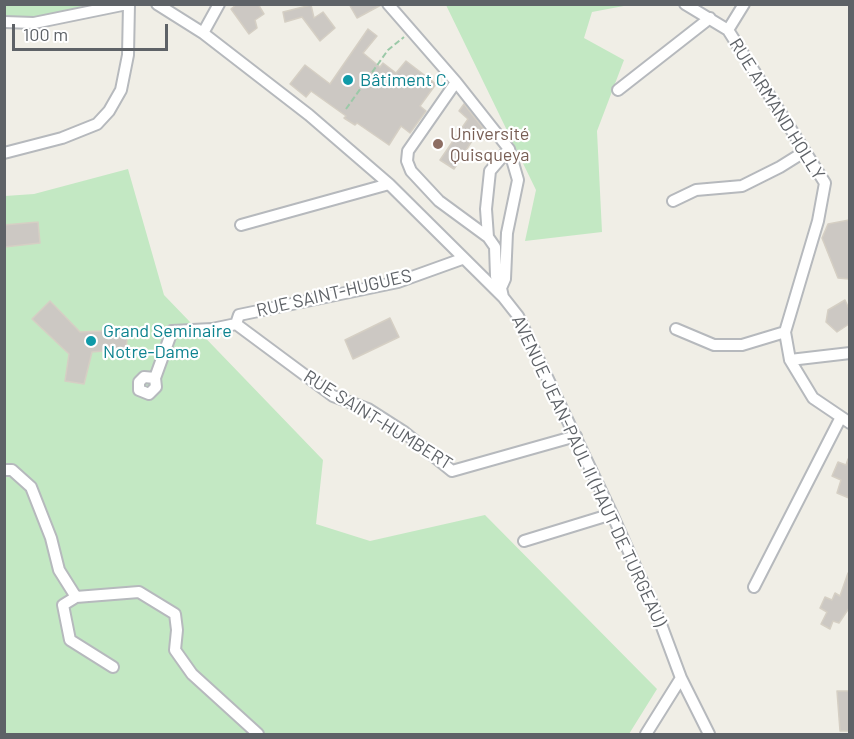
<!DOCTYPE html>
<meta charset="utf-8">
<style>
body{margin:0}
#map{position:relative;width:854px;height:739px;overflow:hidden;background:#f0eee6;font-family:Barlow,sans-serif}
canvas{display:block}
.frame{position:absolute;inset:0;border:6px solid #5e6267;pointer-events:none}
.scale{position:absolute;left:12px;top:24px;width:156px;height:27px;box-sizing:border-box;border:3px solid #5e6267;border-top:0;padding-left:8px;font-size:18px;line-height:21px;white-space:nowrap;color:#5e6267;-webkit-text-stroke:4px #fff;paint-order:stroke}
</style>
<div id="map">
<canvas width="854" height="739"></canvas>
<div class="frame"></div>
<div class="scale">100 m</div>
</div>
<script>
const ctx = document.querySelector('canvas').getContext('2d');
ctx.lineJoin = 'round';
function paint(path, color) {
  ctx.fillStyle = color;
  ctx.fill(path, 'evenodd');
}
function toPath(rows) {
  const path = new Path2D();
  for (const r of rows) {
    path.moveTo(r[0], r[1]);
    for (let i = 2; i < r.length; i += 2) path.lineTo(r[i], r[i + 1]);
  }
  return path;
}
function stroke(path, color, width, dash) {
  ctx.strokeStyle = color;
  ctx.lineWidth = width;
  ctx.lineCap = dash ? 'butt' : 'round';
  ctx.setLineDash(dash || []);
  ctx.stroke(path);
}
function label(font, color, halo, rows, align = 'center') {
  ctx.font = font + ' Barlow,sans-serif';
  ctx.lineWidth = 4.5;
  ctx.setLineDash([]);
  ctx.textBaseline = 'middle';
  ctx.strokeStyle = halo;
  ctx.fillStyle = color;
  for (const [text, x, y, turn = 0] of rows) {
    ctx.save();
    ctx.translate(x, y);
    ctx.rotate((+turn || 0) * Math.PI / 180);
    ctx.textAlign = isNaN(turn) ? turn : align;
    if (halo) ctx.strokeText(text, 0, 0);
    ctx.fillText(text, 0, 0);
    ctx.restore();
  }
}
const green = toPath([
 [5,5,86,5,51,16,5,19],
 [446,5,629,5,592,12,584,38,624,60,597,131,602,232,525,241,536,190],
 [128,169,164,295,323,460,316,524,370,541,485,515,657,689,629,734,5,734,5,196,34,194]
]);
const building = toPath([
 [237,4,258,4,264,14,255,20,257,28,249,34,231,9,237,4],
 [349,4,381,4,381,5,357,18,349,4],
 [311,5,314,18,323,12,335,28,320,41,302,17,285,22,283,12,311,5],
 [368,29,377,36,363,53,380,67,383,63,396,73,406,61,436,84,420,106,426,111,410,133,401,126,389,145,357,123,355,125,344,118,346,116,311,91,306,97,290,84,305,65,330,84,368,29],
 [464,104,489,136,485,140,477,133,454,169,440,160,468,119,459,111,464,104],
 [849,220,849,279,838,278,822,238,828,224,849,220],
 [38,222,40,243,4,247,4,225,38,222],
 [845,300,849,309,849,324,837,332,826,322,828,310,845,300],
 [50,301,80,332,128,330,126,349,92,352,84,384,65,381,69,354,32,319,50,301],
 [390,318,399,337,353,359,345,340,390,318],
 [848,459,849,459,849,498,837,493,841,480,832,476,838,462,846,465,848,459],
 [848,573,849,608,839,623,833,621,830,629,821,624,827,612,820,608,825,597,832,600,835,593,840,596,848,573],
 [837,691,849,691,849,731,840,731,837,691]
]);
const path = toPath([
 [346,109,388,50,404,37]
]);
const minor = toPath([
 [157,4,203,33,309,115,389,184,503,297,518,316,612,514,659,619,681,678,709,734],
 [388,4,456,82,509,149,518,180,507,233,505,279,501,288,503,297],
 [685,4,728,30,825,183,818,221,785,332,790,360,813,398,850,423],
 [4,22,34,23,127,4],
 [728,30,744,4],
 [203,33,219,4],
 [456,82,408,151,407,161,411,171,439,201,488,237,495,247,496,276,501,288],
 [618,90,710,18],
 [4,153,62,138,97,124,109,111,121,90,128,55,129,4],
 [673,201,696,190,742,186,780,167,804,152],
 [241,225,389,184],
 [488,237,486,209,490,171,509,149],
 [462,259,398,282,239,315,236,324,333,396,368,409,404,432,452,471,576,436],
 [676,329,714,345,742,345,785,332],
 [790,360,850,353],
 [155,378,156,387,149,394,139,390,139,382,144,377,155,378,172,331,212,329,236,324],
 [4,470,12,470,31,487,51,538,59,570,76,597],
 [524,541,612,514],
 [754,587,840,419],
 [113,667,70,640,63,605,76,597,139,592,175,614,177,630,175,650,192,674,258,734],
 [646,734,681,678]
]);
const markers = [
 [348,80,6,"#0f9aa8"],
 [438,144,6,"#8d6e63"],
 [91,341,6,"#0f9aa8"]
];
const cultureNames = [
 ["Bâtiment C",360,80],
 ["Grand Seminaire",103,331],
 ["Notre-Dame",103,352]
];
const streetNames = [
 ["RUE ARMAND HOLLY",777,109,58],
 ["RUE SAINT-HUGUES",334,293,-13],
 ["RUE SAINT-HUMBERT",378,420,32],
 ["AVENUE JEAN-PAUL II (HAUT DE TURGEAU)",589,471,65]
];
const educationNames = [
 ["Université",450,134],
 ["Quisqueya",450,155]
];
paint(green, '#c3e8c3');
paint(building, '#ccc8c3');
stroke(building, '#d5cfc4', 1.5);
stroke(minor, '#b6b9bd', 14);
stroke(path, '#9bc9a8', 2, [6, 3]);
stroke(minor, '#fff', 10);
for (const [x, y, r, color] of markers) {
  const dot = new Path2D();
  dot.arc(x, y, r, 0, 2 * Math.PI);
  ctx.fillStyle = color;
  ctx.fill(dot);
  stroke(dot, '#fff', 2);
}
label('18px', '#0d838f', '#fff', cultureNames, 'left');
label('18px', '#5e6267', '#fff', streetNames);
label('18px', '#785e54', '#fff', educationNames, 'left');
</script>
